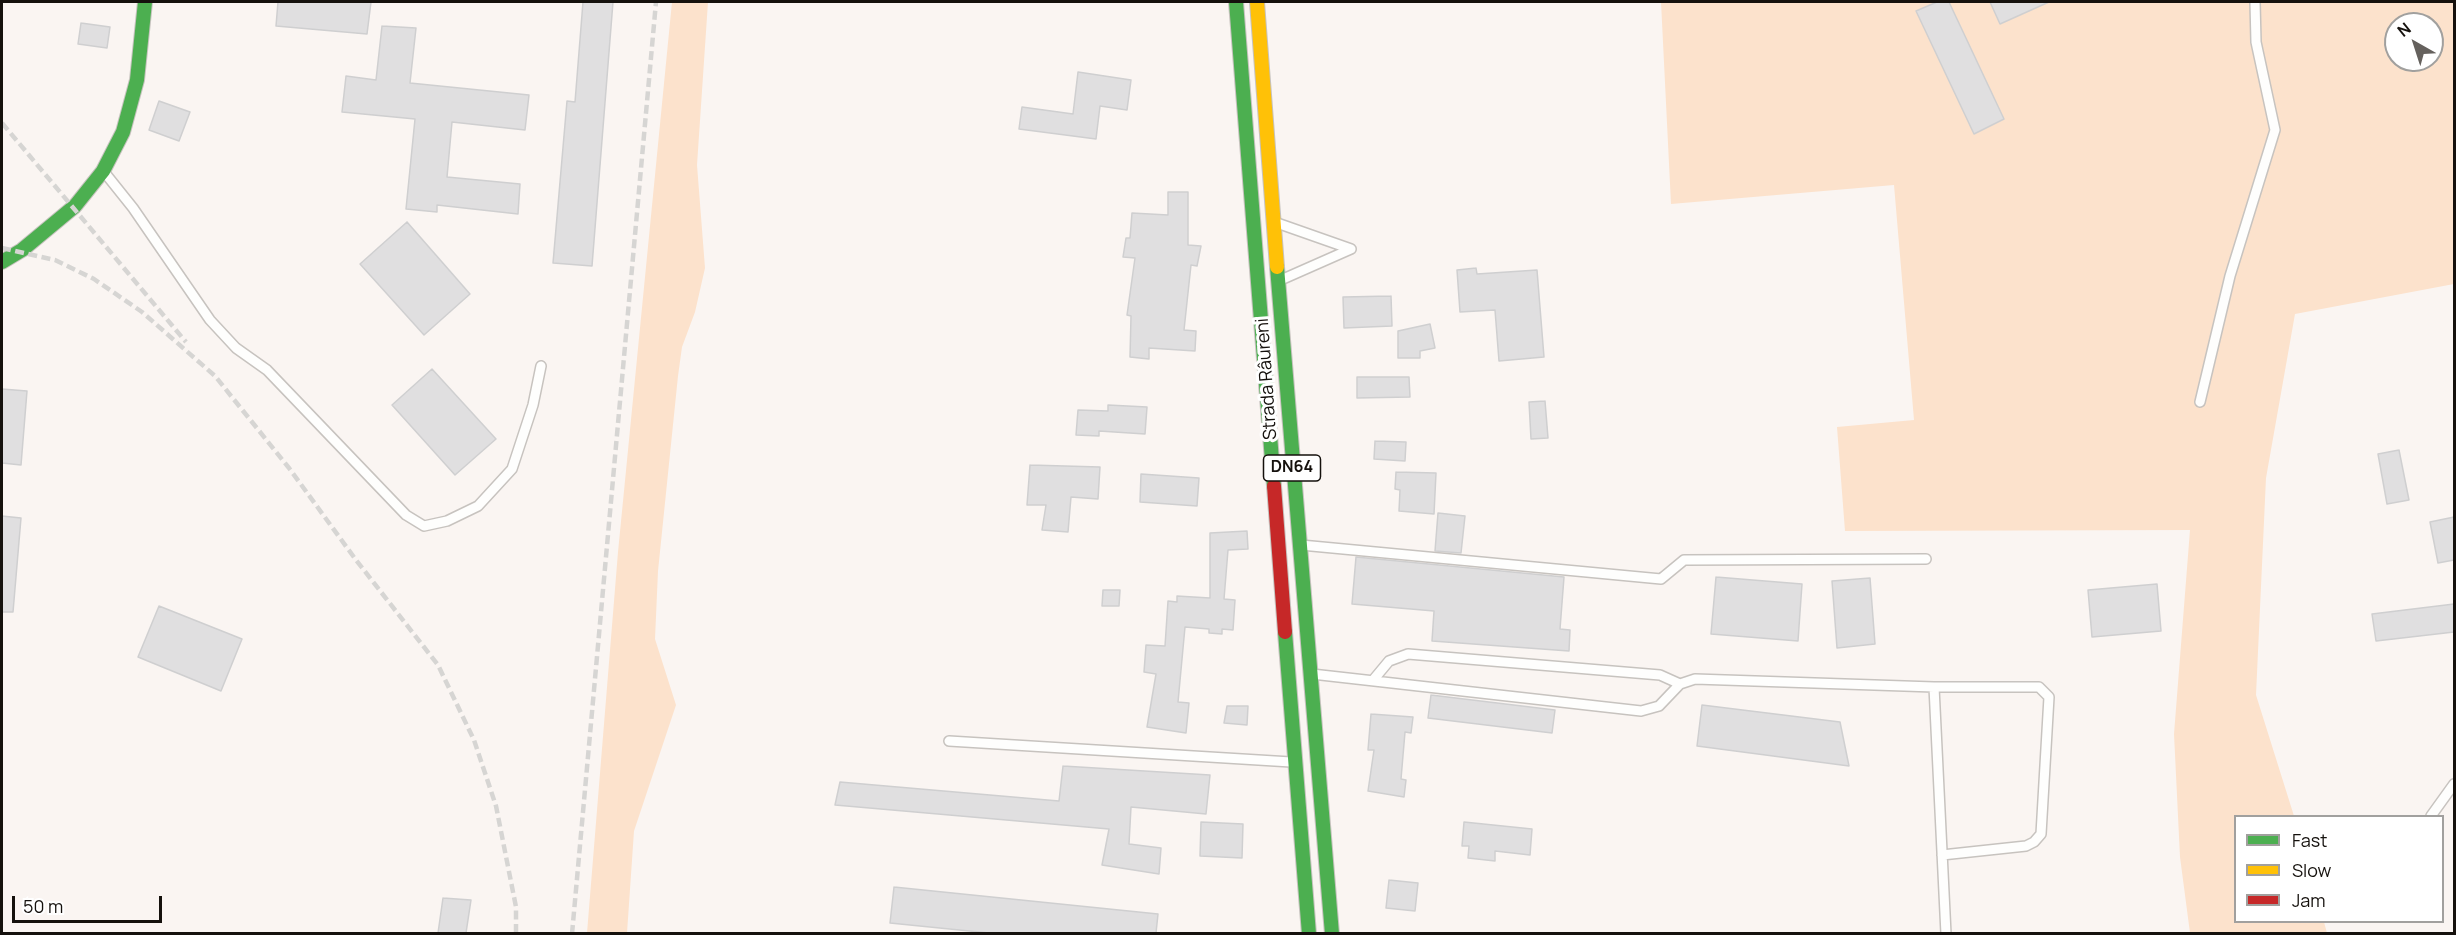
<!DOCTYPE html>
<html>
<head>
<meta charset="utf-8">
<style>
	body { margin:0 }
	#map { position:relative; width:2456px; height:935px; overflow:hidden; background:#faf5f2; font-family:Manrope,sans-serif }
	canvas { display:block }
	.frame { position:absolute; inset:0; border:3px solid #15110d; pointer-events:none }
	.legend { position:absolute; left:2234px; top:815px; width:210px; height:108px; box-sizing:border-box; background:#fff; border:2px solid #a1a09e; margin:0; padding:8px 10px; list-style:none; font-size:18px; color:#15110d }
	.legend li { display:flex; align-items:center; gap:12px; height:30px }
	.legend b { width:30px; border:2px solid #a1a09e }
	.north { position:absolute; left:2384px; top:12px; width:60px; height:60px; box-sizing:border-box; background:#fff; border:2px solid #a1a09e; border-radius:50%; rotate:321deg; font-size:16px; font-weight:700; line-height:24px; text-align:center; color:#15110d }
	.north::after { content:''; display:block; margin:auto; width:21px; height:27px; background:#65615d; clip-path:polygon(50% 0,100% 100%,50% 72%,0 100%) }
	.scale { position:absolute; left:12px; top:896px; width:150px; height:27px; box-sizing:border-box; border:3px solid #15110d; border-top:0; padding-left:8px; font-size:18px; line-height:21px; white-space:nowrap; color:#15110d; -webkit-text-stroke:4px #fff; paint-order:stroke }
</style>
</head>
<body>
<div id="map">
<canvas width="2456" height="935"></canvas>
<div class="frame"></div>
<ul class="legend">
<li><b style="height:8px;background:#4caf50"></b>Fast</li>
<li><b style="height:8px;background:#ffc107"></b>Slow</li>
<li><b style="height:8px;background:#c62828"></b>Jam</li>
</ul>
<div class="north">N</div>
<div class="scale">50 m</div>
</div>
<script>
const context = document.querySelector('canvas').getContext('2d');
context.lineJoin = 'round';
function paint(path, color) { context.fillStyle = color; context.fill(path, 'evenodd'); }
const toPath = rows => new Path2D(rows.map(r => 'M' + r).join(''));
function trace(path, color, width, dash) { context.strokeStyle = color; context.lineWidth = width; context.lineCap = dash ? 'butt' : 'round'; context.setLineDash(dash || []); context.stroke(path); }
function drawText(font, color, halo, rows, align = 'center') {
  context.font = font + ' Manrope,sans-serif'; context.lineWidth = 6; context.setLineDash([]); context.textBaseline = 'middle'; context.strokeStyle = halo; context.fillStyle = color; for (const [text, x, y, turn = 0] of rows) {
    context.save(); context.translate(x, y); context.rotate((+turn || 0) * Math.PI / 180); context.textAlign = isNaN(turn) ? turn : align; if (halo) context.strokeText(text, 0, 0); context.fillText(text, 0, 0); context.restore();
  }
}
const green = toPath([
	[672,2,708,2,697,165,705,268,695,312,682,347,678,376,658,571,655,639,676,705,634,831,627,933,587,933,618,552],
	[1661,2,2454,2,2454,284,2295,314,2266,478,2256,695,2294,816,2236,816,2236,922,2324,922,2327,933,2190,933,2180,857,2174,734,2190,530,1845,531,1837,427,1914,420,1894,185,1671,204],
	[2396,24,2432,24,2432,60,2396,60]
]);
const building = toPath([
	[278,2,371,2,367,34,276,26,278,2],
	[583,2,613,2,592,266,553,263,567,101,575,102,583,2],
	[1937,2,1949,2,2004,119,1974,134,1916,11,1937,2],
	[1990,2,2049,2,2000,24,1990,2],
	[81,23,110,27,107,48,78,44,81,23],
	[382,26,416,28,410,83,529,95,525,130,452,122,447,177,520,184,518,214,437,205,437,212,406,209,415,119,342,112,346,76,376,80,382,26],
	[1078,72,1131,80,1127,110,1100,106,1096,139,1019,129,1022,107,1073,114,1078,72],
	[159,101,190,112,179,141,149,130,159,101],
	[1168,192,1188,192,1188,245,1201,246,1197,266,1191,265,1184,330,1196,331,1195,351,1149,348,1149,359,1130,357,1131,316,1127,315,1135,258,1123,257,1126,238,1130,238,1132,213,1168,215,1168,192],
	[407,222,470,294,424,335,360,264,407,222],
	[1476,268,1477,274,1537,270,1544,357,1499,361,1495,310,1460,312,1457,270,1476,268],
	[1391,296,1392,326,1344,328,1343,297,1391,296],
	[1430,324,1435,348,1420,351,1420,358,1398,358,1398,331,1430,324],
	[432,369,496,439,455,475,392,405,432,369],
	[1357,377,1409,377,1410,397,1357,398,1357,377],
	[2,389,27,391,21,465,2,463,2,389],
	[1545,401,1548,438,1531,439,1529,402,1545,401],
	[1108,405,1147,407,1145,434,1099,431,1099,436,1076,435,1078,410,1108,411,1108,405],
	[1375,441,1406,442,1405,461,1374,459,1375,441],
	[2399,450,2409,500,2387,504,2378,454,2399,450],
	[1030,465,1100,467,1098,499,1071,497,1068,532,1042,530,1046,505,1027,505,1030,465],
	[1396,472,1436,473,1434,514,1399,511,1400,490,1395,489,1396,472],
	[1141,474,1199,478,1197,506,1140,502,1141,474],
	[1438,513,1465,516,1461,553,1435,551,1438,513],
	[2,516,21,518,13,612,2,612,2,516],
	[2454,517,2454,560,2438,563,2430,522,2454,517],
	[1247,531,1248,549,1228,550,1224,599,1235,600,1233,630,1222,629,1222,634,1209,633,1209,629,1185,627,1178,702,1189,703,1186,733,1147,727,1156,674,1144,672,1146,645,1165,646,1168,601,1177,602,1177,596,1210,598,1210,533,1247,531],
	[1356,557,1564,577,1560,629,1570,630,1569,651,1432,641,1434,611,1352,604,1356,557],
	[1716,577,1802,584,1798,641,1711,634,1716,577],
	[1870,578,1875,644,1837,648,1832,581,1870,578],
	[2157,584,2161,631,2092,637,2088,590,2157,584],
	[1103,590,1120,590,1119,606,1102,606,1103,590],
	[2454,604,2454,632,2376,641,2372,614,2454,604],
	[159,606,242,639,221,691,138,657,159,606],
	[1431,695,1555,710,1552,733,1428,718,1431,695],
	[1702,705,1840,722,1849,766,1697,746,1702,705],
	[1227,706,1248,706,1247,725,1224,723,1227,706],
	[1371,714,1413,717,1411,733,1405,732,1401,779,1406,780,1404,797,1368,791,1374,750,1368,750,1371,714],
	[1063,766,1210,775,1206,814,1131,807,1129,844,1161,848,1159,874,1102,865,1109,829,835,805,840,782,1059,801,1063,766],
	[1201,822,1243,824,1242,858,1200,856,1201,822],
	[1464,822,1532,829,1530,855,1495,851,1495,861,1468,858,1469,846,1462,846,1464,822],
	[1389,880,1418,883,1415,911,1386,908,1389,880],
	[894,887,1158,914,1156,933,989,933,890,923,894,887],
	[443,898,471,900,466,933,438,933,443,898]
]);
const lane = toPath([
	[105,173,133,208,210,320,236,348,267,370,406,515,424,526,447,521,478,506,512,469,533,405,541,366],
	[1277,223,1351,249],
	[1283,279,1351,249],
	[2200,402,2230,276,2275,130,2256,42,2255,2],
	[1301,545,1661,579,1684,560,1926,559],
	[1312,674,1641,711,1659,706,1680,684,1695,679,1934,687,2039,687,2049,697,2041,834,2034,842,2026,846,1942,855],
	[1374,679,1389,661,1408,654,1660,675,1680,684],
	[1934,687,1946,934],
	[949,741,1291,762],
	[2431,816,2454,784]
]);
const fast = toPath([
	[1236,2,1274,486],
	[2,262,22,250,75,206,103,171,123,132,137,80,145,2],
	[1277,267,1332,934],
	[1285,632,1309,934]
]);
const slow = toPath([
	[1257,2,1277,267]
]);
const jam = toPath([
	[1274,486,1285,632]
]);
const rail = toPath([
	[2,123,186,342],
	[2,248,55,260,94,279,142,312,215,376,289,468,356,560,438,665,474,740,496,806,516,907,516,934],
	[572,934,656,2]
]);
const shields = [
	[1292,468,57]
];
const shieldNames = [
	["DN64",1292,468]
];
const streetNames = [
	["Strada Râureni",1267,379,-94]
];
paint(green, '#fce2cc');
paint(building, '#e0dfe0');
trace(building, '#cfcfd0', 1.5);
trace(lane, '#c7c3bf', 12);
trace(fast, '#c7c3bf', 16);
trace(slow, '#c7c3bf', 16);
trace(jam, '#c7c3bf', 16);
trace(lane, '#fefefd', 9);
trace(fast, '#4caf50', 14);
trace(slow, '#ffc107', 14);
trace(jam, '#c62828', 14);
trace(rail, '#d6d5d3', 4.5, [9, 4.5]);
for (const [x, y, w] of shields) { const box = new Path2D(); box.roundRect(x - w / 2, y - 13, w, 26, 4.5); context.fillStyle = '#fff'; context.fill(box); trace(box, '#15110d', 1.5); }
drawText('bold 16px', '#15110d', null, shieldNames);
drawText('18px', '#15110d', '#fff', streetNames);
</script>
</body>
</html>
